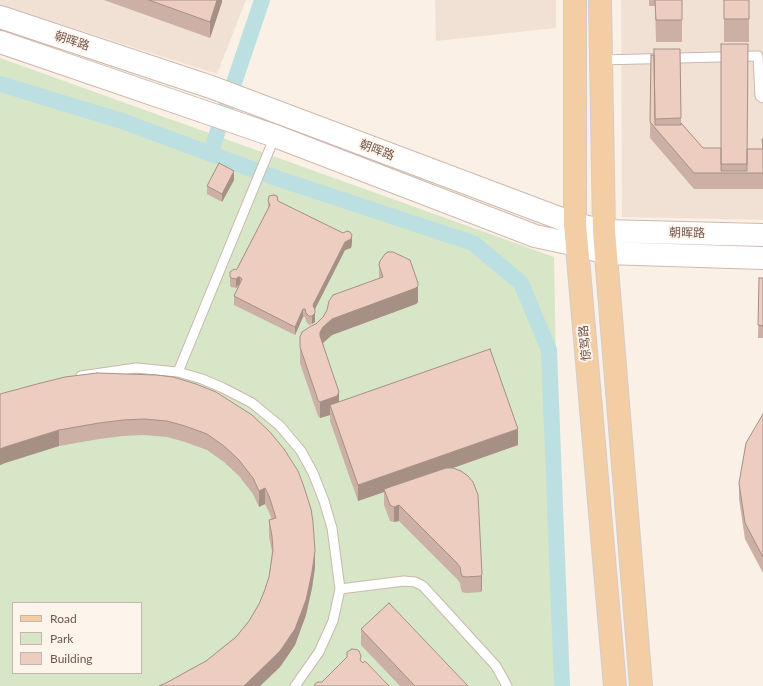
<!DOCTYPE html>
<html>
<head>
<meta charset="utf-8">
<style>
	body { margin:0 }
	#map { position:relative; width:763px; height:686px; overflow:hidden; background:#faf0e6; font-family:Lato,sans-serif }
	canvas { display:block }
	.legend { position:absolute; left:12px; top:602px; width:130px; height:72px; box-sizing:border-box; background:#fdf5ec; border:1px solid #c5b5ac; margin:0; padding:5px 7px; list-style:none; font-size:12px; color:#71564d }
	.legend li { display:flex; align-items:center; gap:8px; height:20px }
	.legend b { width:20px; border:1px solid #c5b5ac }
</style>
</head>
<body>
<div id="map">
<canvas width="763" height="686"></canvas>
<ul class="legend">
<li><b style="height:5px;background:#f3cea4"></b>Road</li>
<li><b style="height:11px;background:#d6e6c6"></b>Park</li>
<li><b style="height:11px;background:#edcdc0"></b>Building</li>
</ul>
</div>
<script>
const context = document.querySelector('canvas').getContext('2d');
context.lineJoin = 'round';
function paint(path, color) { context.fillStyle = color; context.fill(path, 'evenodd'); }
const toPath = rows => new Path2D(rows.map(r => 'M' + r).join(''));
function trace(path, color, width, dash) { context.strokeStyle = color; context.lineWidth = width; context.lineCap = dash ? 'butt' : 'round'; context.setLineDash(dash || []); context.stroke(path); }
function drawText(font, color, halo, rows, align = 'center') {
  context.font = font + ' Lato,"Noto Sans SC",sans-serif'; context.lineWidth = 4; context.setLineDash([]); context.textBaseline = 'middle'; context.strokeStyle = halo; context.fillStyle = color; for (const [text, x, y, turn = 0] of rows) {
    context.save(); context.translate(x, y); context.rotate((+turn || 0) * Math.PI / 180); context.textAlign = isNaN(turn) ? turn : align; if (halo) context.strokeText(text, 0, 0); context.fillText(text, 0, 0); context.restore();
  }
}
const residential = toPath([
	[0,0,246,0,217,74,0,5],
	[435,0,556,0,556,28,436,41],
	[621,0,763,0,763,220,622,217]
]);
const green = toPath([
	[0,58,554,257,562,686,0,686],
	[13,603,141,603,141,673,13,673]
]);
const canal = toPath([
	[0,84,122,121,276,178,473,243,521,283,549,350,562,686],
	[210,154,262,0]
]);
const lane = toPath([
	[601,60,758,56,760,96,763,98],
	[178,372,275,136],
	[81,376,136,368,178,372,202,379,223,388,252,403,280,426,301,451,313,473,324,501,332,528,340,589,333,621,319,652,295,686],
	[340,589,404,581,415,582,423,586,496,666,507,686]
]);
const secondary = toPath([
	[0,17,211,87,575,224,604,231,763,235],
	[0,42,275,136,535,236,577,245,606,253,763,258]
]);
const primary = toPath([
	[575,0,575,224,615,686],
	[600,0,604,231,641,686]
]);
const wall = toPath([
	[104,0,222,0,222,2,210,38],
	[649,0,682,0,682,42,656,42,655,6,649,6],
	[724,0,749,0,749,42,724,42],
	[680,49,681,123,703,148,762,149,763,139,763,189,694,189,650,138,651,55,654,55],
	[234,180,222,202,207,194,207,186],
	[268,201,278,201,352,243,351,248,345,250,315,309,315,322,312,324,309,325,306,321,305,317,303,317,295,335,234,305,234,296,239,285,236,288,231,287,230,285,230,272,236,270,268,209],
	[379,265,418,298,418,302,416,304,332,335,323,343,339,402,518,445,452,468,473,482,482,590,481,592,466,593,462,592,461,589,460,583,457,579,399,521,394,522,390,521,384,505,384,492,358,501,330,421,330,415,320,418,318,416,300,363,300,337,323,317,379,279],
	[759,278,763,278,763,338,758,338],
	[216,392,315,567,312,588,306,615,295,645,280,667,260,686,159,686,166,683,206,661,236,637,249,621,259,604,264,592,269,577,272,552,269,536,269,520,272,520,269,512,265,504,259,507,253,494,239,476,224,462,207,450,185,442,167,437,144,435,123,436,99,439,59,446,5,463,0,465,0,394],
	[763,414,763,573,745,539,739,499,739,483],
	[361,629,468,686,400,686,361,645]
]);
const shadedWall = toPath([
	[217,0,222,0,222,2,210,38,210,22],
	[234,171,234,180,222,202,222,194],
	[352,235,352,243,351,248,345,250,313,313,313,305,345,242],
	[238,277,240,277,240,285,238,285,236,288,236,279],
	[418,283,418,302,416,304,332,335,323,343,320,348,320,332,323,327,332,319],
	[303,309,303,317,295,335,295,327],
	[315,310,315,322,312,324,312,316],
	[339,392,339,408,330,405,330,415,320,418,320,402],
	[518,429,518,445,385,492,384,489,384,492,358,501,358,485],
	[59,430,59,446,5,463,0,465,0,449,5,447],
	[265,488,265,504,259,507,259,491],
	[399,505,399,521,394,522,394,507],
	[315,551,315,567,312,588,306,615,295,645,280,667,260,686,244,686],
	[482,574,482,590,481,592,481,576]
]);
const building = toPath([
	[149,0,217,0,210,22,149,0],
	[655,0,682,0,682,20,656,20,655,0],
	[724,0,749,0,749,19,724,19,724,0],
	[721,44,748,44,747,164,721,164,721,44],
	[654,49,680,49,681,118,655,119,654,49],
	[651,55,654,55,655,125,681,125,681,123,703,148,721,148,721,171,747,171,747,149,763,149,762,139,763,139,763,173,694,173,650,122,651,55],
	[219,163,234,171,222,194,207,186,219,163],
	[274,195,277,196,278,201,343,233,347,231,350,232,352,235,351,239,345,242,313,305,315,310,315,313,312,316,309,316,306,313,305,309,303,309,295,327,234,296,242,279,240,277,238,277,236,279,231,278,230,277,230,272,234,269,236,270,237,269,270,205,268,201,269,196,274,195],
	[388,252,393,252,410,260,418,283,418,286,416,288,332,319,323,327,320,332,320,336,339,392,337,396,320,402,318,400,300,347,300,337,302,332,311,326,316,324,323,317,327,310,329,301,333,295,383,277,379,265,380,261,385,254,388,252],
	[759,278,763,278,763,326,758,325,759,278],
	[490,349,518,429,358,485,330,405,490,349],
	[97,373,156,375,173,377,196,384,216,392,252,415,270,432,284,449,298,471,303,484,311,509,313,522,315,551,312,572,306,600,295,629,280,651,244,686,159,686,166,683,206,661,236,637,249,621,259,604,264,592,269,577,273,550,272,536,269,520,276,518,269,496,265,488,259,491,253,478,239,460,224,446,207,434,185,426,167,421,144,419,123,420,99,423,59,430,5,447,0,449,0,394,37,384,65,377,97,373],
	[763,414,763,557,745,523,739,483,746,443,763,414],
	[446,468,453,468,461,471,468,476,473,482,478,495,482,574,481,576,466,577,462,576,461,573,460,567,457,563,399,505,394,507,390,505,384,489,446,468],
	[389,603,468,686,415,686,361,629,389,603],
	[352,649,358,650,359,651,361,656,360,660,363,663,365,661,389,686,314,686,316,683,318,682,322,682,347,657,347,652,352,649]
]);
const streetNames = [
	["朝晖路",72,41,18],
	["朝晖路",377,150,21],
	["朝晖路",687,233,1],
	["惊驾路",585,343,-95]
];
paint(residential, '#f1e1d5');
paint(green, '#d6e6c6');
trace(canal, '#bce0e2', 16);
trace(lane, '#cbb7ad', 11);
trace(secondary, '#cfb9ae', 24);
trace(primary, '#d4ccca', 24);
trace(lane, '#fff', 9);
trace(secondary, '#fff', 22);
trace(primary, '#f3cea4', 22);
paint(wall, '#ccb0a5');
paint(shadedWall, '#a69086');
paint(building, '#edcdc0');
trace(building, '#a69086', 1);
drawText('12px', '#71564d', '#fdf5ec', streetNames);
</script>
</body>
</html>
